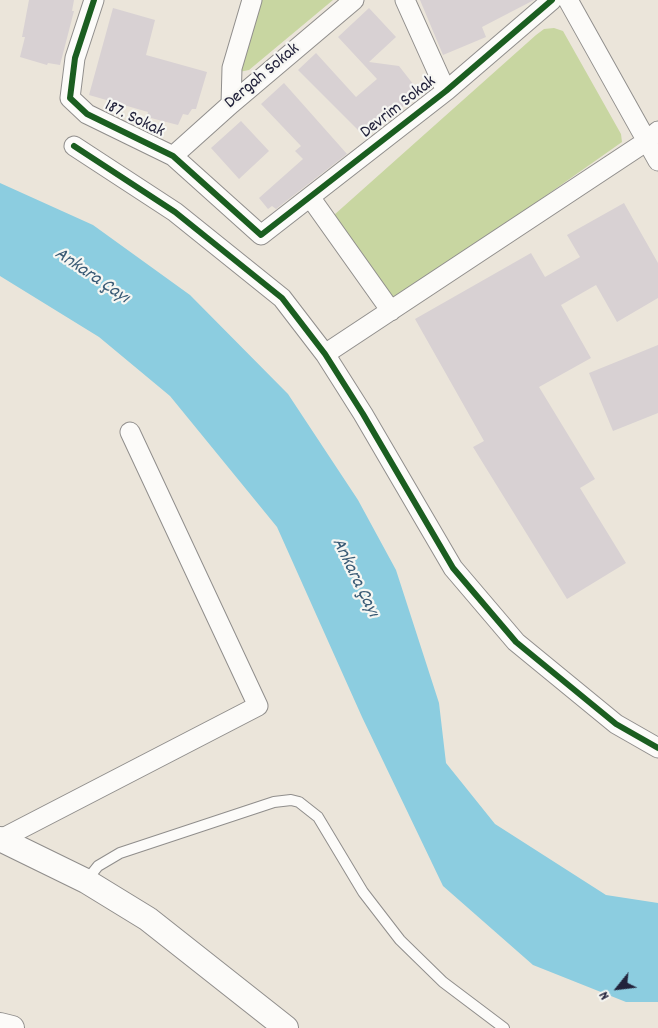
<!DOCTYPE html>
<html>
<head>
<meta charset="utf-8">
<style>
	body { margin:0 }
	#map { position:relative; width:658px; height:1028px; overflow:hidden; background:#ebe5da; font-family:Dekko,sans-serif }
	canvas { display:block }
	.north { position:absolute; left:593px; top:963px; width:50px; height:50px; -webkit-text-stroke:4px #f6f6f2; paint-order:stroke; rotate:241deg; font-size:14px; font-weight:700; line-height:20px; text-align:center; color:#22223b }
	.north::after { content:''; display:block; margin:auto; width:18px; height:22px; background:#22223b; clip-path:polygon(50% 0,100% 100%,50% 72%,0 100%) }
</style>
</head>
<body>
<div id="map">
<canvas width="658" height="1028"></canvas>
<div class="north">N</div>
</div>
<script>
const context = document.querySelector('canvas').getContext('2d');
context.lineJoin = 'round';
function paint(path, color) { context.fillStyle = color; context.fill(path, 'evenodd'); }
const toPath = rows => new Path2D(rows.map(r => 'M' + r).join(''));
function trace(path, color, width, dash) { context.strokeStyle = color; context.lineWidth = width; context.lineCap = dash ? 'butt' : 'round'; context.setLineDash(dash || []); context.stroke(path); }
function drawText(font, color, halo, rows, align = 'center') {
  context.font = font + ' Dekko,sans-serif'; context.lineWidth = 4.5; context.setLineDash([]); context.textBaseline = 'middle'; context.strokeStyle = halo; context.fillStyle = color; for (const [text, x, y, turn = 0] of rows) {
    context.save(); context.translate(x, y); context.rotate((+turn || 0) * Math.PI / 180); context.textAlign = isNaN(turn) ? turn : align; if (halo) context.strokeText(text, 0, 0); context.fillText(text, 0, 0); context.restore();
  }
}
const green = toPath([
	[259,0,333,0,249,70,239,72],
	[554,28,563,31,621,134,622,142,399,299,393,299,333,218,334,215,536,35,544,29]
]);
const water = toPath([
	[0,183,93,225,190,295,288,394,358,500,396,570,439,703,446,763,495,824,606,895,658,903,658,1002,626,1002,533,965,443,886,362,717,277,527,170,396,99,337,0,276]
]);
const building = toPath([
	[29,0,74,0,72,11,74,11,60,65,48,63,47,65,20,57,25,37,22,37],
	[420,0,534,0,482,27,486,37,443,55],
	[113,8,155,20,146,55,207,72,196,109,192,109,188,115,183,114,178,125,147,117,148,112,89,95],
	[369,8,396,37,369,62,399,66,417,89,416,95,366,138,298,70,316,53,356,97,377,79,338,37],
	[284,83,347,154,276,209,272,206,268,209,259,198,303,159,295,151,301,146,261,104],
	[241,121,269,151,239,179,211,148],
	[624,203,658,263,658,298,617,322,596,285,561,305,591,358,539,387,595,479,580,488,626,563,567,599,473,447,484,441,415,319,531,253,545,277,580,257,567,235],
	[658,345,658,413,613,431,589,373]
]);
const service = toPath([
	[86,881,98,866,120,853,274,802,291,800,299,802,318,817,363,892,400,940,443,982,504,1028]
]);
const minor = toPath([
	[94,0,75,58,70,98,87,114,173,156,261,235,446,91,552,0],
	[405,0,446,91],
	[568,0,658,161],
	[231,104,232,68,252,0],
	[74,146,175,212,282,298,325,354,363,414,453,568,516,642,616,724,658,748],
	[173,156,231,104,354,0],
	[310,197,391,311],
	[325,354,647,141,658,131],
	[1,839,258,706,130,432]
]);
const tertiary = toPath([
	[0,839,86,881,148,919,286,1028],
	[0,1025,12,1028]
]);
const cycleway = toPath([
	[94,0,75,58,70,98,87,114,173,156,261,235,446,91,552,0],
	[74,146,175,212,282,298,325,354,363,414,453,568,516,642,616,724,658,748]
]);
const streetNames = [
	["Dergah Sokak",263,77,-40],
	["Devrim Sokak",399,108,-38],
	["187. Sokak",134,120,26]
];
const waterNames = [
	["Ankara Çayı",91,277,34],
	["Ankara Çayı",354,578,64]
];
paint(green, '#c8d6a1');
paint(water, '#8ccde0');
paint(building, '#d8d1d3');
trace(service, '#908e8c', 12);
trace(minor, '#908e8c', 21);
trace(tertiary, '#908e8c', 26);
trace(service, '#fcfbf9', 10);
trace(minor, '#fcfbf9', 19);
trace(tertiary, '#fcfbf9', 24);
trace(cycleway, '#1b5e20', 6);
drawText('18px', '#22223b', '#f6f6f2', streetNames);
drawText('italic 19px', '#395a75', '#f6f6f2', waterNames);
</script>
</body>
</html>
